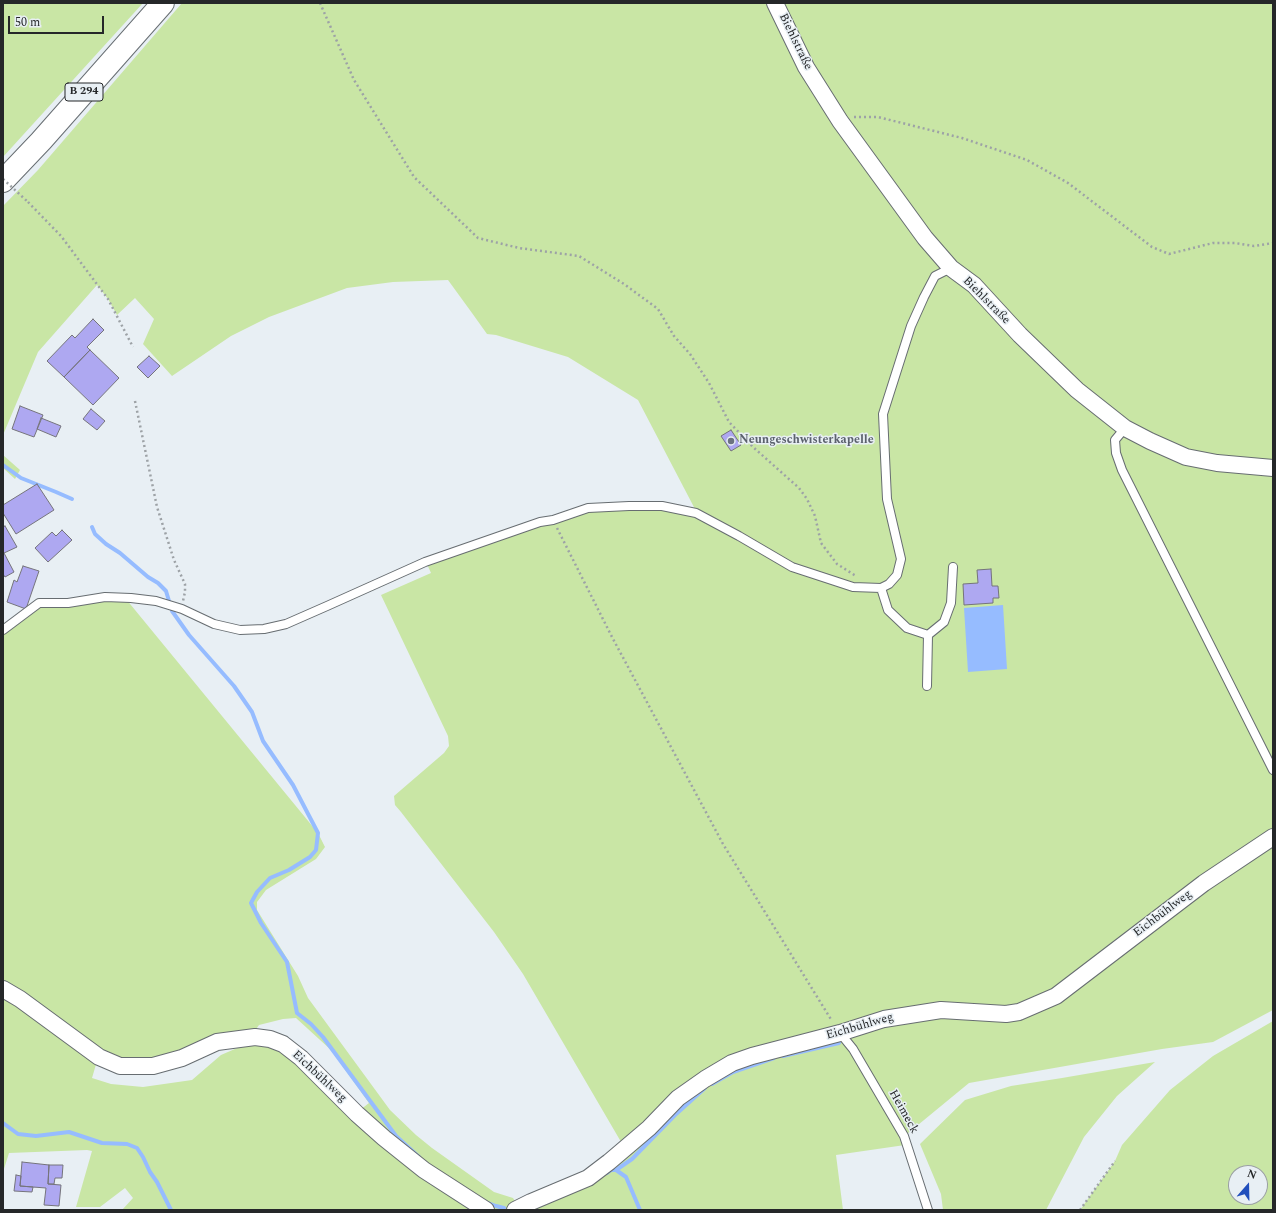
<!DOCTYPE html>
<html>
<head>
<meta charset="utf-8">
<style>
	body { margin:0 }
	#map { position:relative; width:1276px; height:1213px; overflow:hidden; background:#e8eff4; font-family:Spectral,serif }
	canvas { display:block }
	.frame { position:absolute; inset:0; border:4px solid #252729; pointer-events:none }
	.north { position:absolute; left:1228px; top:1165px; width:40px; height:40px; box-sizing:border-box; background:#e8eff4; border:1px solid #9a9fa3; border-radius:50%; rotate:20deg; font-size:11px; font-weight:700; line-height:16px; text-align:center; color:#252729 }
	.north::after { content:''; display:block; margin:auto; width:14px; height:18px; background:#214fbc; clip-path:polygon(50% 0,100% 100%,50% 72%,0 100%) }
	.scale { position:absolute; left:8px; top:16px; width:96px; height:18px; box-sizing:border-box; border:2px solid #252729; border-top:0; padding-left:5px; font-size:12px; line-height:14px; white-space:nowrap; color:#252729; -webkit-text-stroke:3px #e8eff4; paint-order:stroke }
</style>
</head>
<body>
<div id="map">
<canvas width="1276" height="1213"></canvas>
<div class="frame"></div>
<div class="north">N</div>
<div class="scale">50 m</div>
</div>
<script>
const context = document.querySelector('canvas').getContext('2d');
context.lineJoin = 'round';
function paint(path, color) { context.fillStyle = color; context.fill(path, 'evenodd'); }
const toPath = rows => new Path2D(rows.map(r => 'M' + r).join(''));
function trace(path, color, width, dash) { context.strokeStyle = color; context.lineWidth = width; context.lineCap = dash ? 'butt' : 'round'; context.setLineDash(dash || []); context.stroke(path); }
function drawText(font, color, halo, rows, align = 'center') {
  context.font = font + ' Spectral,serif'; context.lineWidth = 3; context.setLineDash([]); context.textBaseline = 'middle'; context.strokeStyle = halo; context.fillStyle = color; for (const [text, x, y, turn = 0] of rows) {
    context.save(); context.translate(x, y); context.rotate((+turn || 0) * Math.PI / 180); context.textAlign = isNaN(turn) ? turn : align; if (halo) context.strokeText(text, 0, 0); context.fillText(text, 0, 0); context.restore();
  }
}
const green = toPath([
	[3,3,143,3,3,157],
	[182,3,1273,3,1273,462,1217,457,1187,452,1153,437,1129,424,1079,386,953,263,934,276,922,296,909,325,881,414,886,499,900,559,902,559,889,498,885,415,901,361,913,327,926,298,937,277,951,268,1076,395,1124,433,1149,446,1185,462,1217,468,1273,472,1273,1010,1213,1042,1162,1049,969,1083,907,1134,854,1048,844,1035,880,1020,835,1031,850,1050,905,1145,836,1155,843,1210,122,1210,133,1198,125,1188,100,1207,76,1207,92,1151,87,1150,9,1153,3,1172,3,632,39,605,69,604,105,598,126,599,318,833,325,847,316,859,266,890,257,902,257,910,298,976,308,998,390,1110,416,1135,432,1148,494,1192,513,1198,518,1206,587,1177,624,1147,523,974,494,932,401,812,395,805,394,796,444,753,449,746,448,736,381,595,431,573,426,562,541,524,553,521,588,510,630,507,662,509,697,518,790,569,853,589,878,591,886,610,889,608,881,585,853,585,792,565,742,534,696,511,638,400,568,357,496,335,487,334,472,313,448,280,393,282,347,288,269,317,231,336,172,376,143,344,154,319,135,298,117,315,108,299,97,285,38,352,3,435,3,206,38,170],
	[296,1018,331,1050,369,1103,360,1110,303,1056,284,1041,267,1034,254,1032,259,1025,283,1019],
	[251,1042,221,1055,192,1080,143,1087,111,1084,92,1078,97,1061,118,1071,128,1073,158,1071,185,1063,214,1050,236,1044],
	[3,455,20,470,15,479,3,468],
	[1273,1021,1273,1210,1080,1210,1115,1161,1122,1145,1170,1090,1213,1056],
	[1236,1173,1260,1173,1260,1197,1236,1197],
	[1155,1062,1117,1096,1084,1137,1046,1210,943,1210,941,1194,920,1144,965,1100,1011,1086,1062,1078]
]);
const water = toPath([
	[1003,605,1007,669,968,672,964,608]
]);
const stream = toPath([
	[3,465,21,478,56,492,72,499],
	[92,527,95,534,106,544,120,553,148,577,158,583,166,591,169,601],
	[172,611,189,635,234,686,252,712,263,741,293,785,318,833,316,850,310,857,289,870,270,878,257,892,251,903,261,923,287,962,297,1013,311,1024,323,1037,396,1136,419,1157],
	[783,1056,839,1043],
	[712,1084,733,1072,774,1058],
	[3,1123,18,1134,36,1136,69,1132,102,1143,127,1144,137,1148,143,1157,150,1172,157,1182,171,1210],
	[616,1170,632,1159,675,1115,705,1088],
	[607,1173,611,1170,616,1170,626,1177,640,1210],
	[488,1203,496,1206,504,1208]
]);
const building = toPath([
	[93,319,104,330,87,347,90,350,64,377,47,361,72,335,75,338,93,319],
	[90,350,119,378,93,405,64,377,90,350],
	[149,356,160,366,148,378,137,367,149,356],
	[20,406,43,415,34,437,12,429,20,406],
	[91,409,105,421,97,430,83,419,91,409],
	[41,418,61,426,56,437,37,429,41,418],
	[731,430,741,445,731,451,721,436,731,430],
	[37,484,54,510,16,534,3,513,3,505,37,484],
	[5,526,17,547,4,553,14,572,5,577,3,574,3,527,5,526],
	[62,530,72,540,48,562,35,548,52,532,56,536,62,530],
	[23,566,39,571,26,609,7,602,14,580,17,582,23,566],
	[991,569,992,586,998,586,999,598,993,598,993,603,964,605,963,584,978,583,977,570,991,569],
	[22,1162,49,1165,48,1184,61,1185,59,1206,44,1205,46,1188,20,1186,22,1162],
	[49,1165,63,1165,62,1178,55,1178,54,1184,48,1184,49,1165],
	[16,1175,21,1176,20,1186,33,1187,32,1192,14,1191,16,1175]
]);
const path = toPath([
	[320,3,354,80,414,177,478,238,519,248,579,256,624,284,658,309,674,336,690,354,709,383,729,422,753,447,799,488,807,499,815,516,821,543,837,564,856,576],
	[854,117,878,117,962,138,1027,160,1068,183,1152,247,1169,254,1213,243,1235,243,1254,246,1273,243],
	[28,202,61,236,108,299,133,347],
	[135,401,157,507,174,560,185,584,185,592,183,601],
	[557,528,612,637,723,844,832,1021],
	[1080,1210,1115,1161]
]);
const service = toPath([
	[1125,428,1115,440,1116,453,1122,470,1273,770],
	[881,588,888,610,907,628,928,635,944,622,951,603,953,567],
	[3,630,39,603,68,603,105,597,131,598,156,601,182,609,214,624,240,630,264,629,286,624,327,606,425,562,540,522,553,520,588,508,629,506,662,506,696,513,739,536,792,567,853,587,881,588,889,584,897,575,901,559,887,499,883,414,911,326,924,297,935,276,951,268],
	[927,686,928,635],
	[840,1033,853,1049,904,1136,928,1210]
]);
const minor = toPath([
	[775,3,806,67,840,121,925,238,951,268,974,285,1020,335,1077,390,1125,428,1150,441,1186,457,1217,463,1273,468],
	[3,989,20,999,99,1057,120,1066,153,1066,182,1058,217,1042,255,1037,270,1039,283,1044,301,1058,357,1114,384,1138,424,1170,486,1210],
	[515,1210,531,1202,588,1178,609,1162,649,1128,678,1098,705,1079,732,1063,752,1056,840,1033,884,1019,941,1010,1006,1014,1019,1012,1056,996,1204,883,1273,837]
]);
const trunk = toPath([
	[3,181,41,141,163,3]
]);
const pathBridge = toPath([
	[3,179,28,202]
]);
const markers = [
	[731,441,4,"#6b7280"]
];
const shields = [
	[84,92,38]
];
const shieldNames = [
	["B 294",84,92]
];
const streetNames = [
	["Biehlstraße",795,42,64],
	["Biehlstraße",986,301,45],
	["Eichbühlweg",1163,914,-37],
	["Eichbühlweg",860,1027,-16],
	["Eichbühlweg",319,1077,43],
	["Heimeck",903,1112,61]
];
const worshipNames = [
	["Neungeschwisterkapelle",739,441]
];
paint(green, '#c9e6a5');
paint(water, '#96bcff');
trace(stream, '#96bcff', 4);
paint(building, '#aea8f1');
trace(building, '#75747b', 1);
trace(service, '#676d71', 10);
trace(minor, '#676d71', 18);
trace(trunk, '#676d71', 24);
trace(path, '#9da2a6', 2.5, [2, 3]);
trace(service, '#fff', 8);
trace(minor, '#fff', 16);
trace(trunk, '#fff', 22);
trace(pathBridge, '#9da2a6', 2.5, [2, 3]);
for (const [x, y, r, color] of markers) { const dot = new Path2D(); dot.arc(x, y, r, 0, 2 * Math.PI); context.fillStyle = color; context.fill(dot); trace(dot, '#e8eff4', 1.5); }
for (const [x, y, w] of shields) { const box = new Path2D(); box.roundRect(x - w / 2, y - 9, w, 18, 3); context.fillStyle = '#e8eff4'; context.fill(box); trace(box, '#252729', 1); }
drawText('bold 11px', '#252729', null, shieldNames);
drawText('12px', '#252729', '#e8eff4', streetNames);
drawText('bold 12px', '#5b616d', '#e8eff4', worshipNames, 'left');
</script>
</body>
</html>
